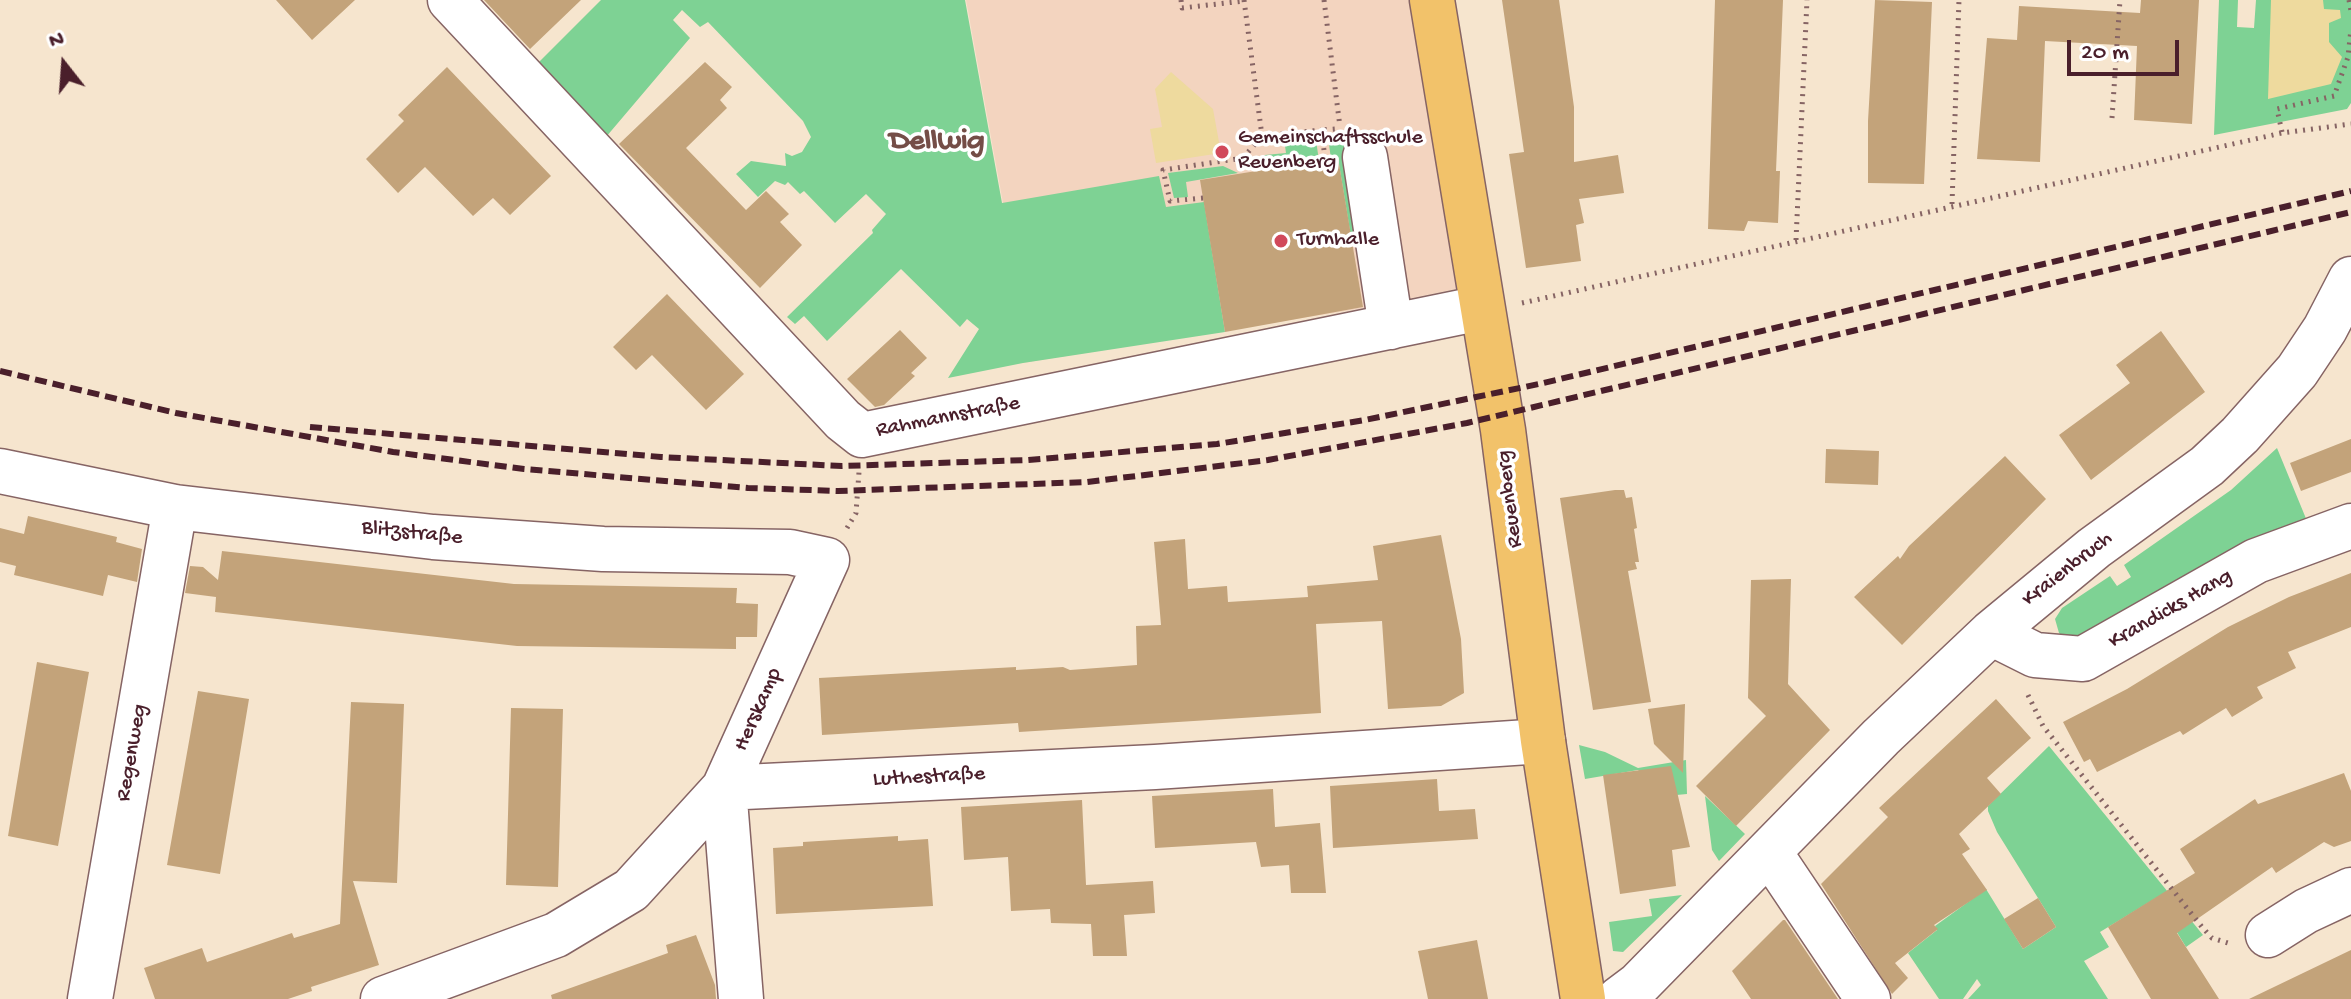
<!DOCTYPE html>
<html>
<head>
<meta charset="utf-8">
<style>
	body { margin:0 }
	#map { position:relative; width:2351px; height:999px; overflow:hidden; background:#f6e5ce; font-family:"Gochi Hand",sans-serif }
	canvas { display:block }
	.north { position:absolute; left:24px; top:24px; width:80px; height:80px; -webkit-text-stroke:6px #fff; paint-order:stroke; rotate:343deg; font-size:22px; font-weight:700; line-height:32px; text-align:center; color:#4a1f2b }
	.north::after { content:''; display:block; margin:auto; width:28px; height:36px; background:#4a1f2b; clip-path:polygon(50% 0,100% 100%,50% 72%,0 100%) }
	.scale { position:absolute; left:2067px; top:40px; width:112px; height:36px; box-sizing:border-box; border:4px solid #4a1f2b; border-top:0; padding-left:10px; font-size:24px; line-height:28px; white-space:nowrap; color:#4a1f2b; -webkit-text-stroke:6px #fff; paint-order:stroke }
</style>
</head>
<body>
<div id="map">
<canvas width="2351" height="999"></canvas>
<div class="north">N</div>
<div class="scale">20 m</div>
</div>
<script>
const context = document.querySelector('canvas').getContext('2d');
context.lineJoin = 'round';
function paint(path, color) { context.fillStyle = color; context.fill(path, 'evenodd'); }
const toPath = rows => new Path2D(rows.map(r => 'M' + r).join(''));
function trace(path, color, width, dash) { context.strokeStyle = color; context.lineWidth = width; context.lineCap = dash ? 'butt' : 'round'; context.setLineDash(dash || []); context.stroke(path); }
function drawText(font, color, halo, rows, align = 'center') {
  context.font = font + ' "Gochi Hand",sans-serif'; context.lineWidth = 7; context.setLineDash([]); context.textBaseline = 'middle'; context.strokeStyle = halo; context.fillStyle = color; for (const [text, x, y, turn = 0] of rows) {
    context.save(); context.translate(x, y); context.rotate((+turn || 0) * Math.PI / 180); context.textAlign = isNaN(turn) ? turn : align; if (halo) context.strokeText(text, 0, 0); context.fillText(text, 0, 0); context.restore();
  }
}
const built = toPath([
	[966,0,1427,0,1475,285,1364,308,1023,363,1003,203]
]);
const green = toPath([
	[601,0,965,0,1002,203,1159,176,1166,207,1204,202,1225,332,1023,363,948,378,979,329,967,319,960,327,901,269,827,341,804,316,795,324,787,317,873,233,872,230,886,214,866,194,835,223,804,191,800,194,788,182,785,185,775,181,758,197,736,174,751,161,786,166,785,153,792,156,802,152,811,137,803,121,708,22,700,27,682,10,673,20,690,38,606,137,536,65],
	[2219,0,2238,0,2237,27,2254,28,2256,0,2351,0,2351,103,2347,109,2214,135],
	[1344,134,1360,236,1351,237,1338,158,1331,159,1328,137],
	[1316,140,1319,161,1252,171,1265,155,1286,153,1285,146],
	[1223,166,1238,173,1186,182,1188,197,1174,198,1168,173],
	[2277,448,2307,521,2091,638,2064,638,2059,633,2055,619,2062,608,2110,576,2117,586,2131,577,2124,565,2231,490],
	[1579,745,1605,752,1638,768,1686,760,1687,794,1666,796,1638,770,1585,779],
	[2049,746,2203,935,2186,947,2156,898,2100,932,2109,947,2084,961,2108,999,1968,999,1981,985,1977,979,1963,999,1939,999,1908,953,1937,930,1935,926,1986,889,2023,949,2056,927,1997,832,1988,811,1988,806],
	[1705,796,1745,834,1719,861,1712,850],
	[1682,895,1623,952,1613,951,1609,922,1652,916,1649,899]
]);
const sand = toPath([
	[2271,0,2323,0,2324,9,2340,10,2341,18,2329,23,2329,42,2342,57,2331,84,2268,99],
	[1171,72,1213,109,1221,153,1156,163,1150,129,1162,127,1155,89]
]);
const building = toPath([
	[276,0,355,0,312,40],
	[484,0,581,0,530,49],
	[1502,0,1559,0,1574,107,1574,162,1618,155,1624,193,1579,199,1584,223,1576,225,1581,261,1526,268,1509,154,1524,152],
	[1715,0,1783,0,1776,171,1780,171,1778,223,1748,221,1744,231,1708,229],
	[1875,0,1932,2,1924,184,1868,183,1868,121],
	[2141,0,2199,0,2192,124,2134,120,2137,46,2045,41,2040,162,1977,159,1987,38,2017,40,2019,6,2140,13],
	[705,62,732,87,720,100,727,108,686,148,746,210,766,191,789,214,780,222,802,245,760,288,619,144],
	[447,67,551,176,510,215,493,198,473,216,425,167,398,193,366,159,404,121,398,115],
	[1338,158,1363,307,1225,332,1200,180],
	[667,294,744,374,706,410,652,355,636,370,613,347],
	[900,330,927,358,911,373,915,376,884,405,875,407,847,379],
	[2161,331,2205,392,2091,480,2059,435,2130,383,2116,365],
	[2351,439,2351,472,2301,491,2290,463],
	[1826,449,1879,451,1878,485,1825,483],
	[2005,456,2046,499,1902,645,1854,597,1898,556,1900,559,1909,546],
	[1615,490,1624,490,1626,498,1632,497,1637,528,1634,529,1639,562,1635,562,1637,569,1628,571,1651,702,1593,710,1560,498],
	[28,516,117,537,116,542,142,549,137,582,108,575,103,596,14,575,16,566,0,562,0,528,24,534],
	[1441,535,1461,639,1464,693,1441,706,1388,709,1382,621,1316,624,1321,713,1019,732,1018,723,822,735,819,678,1016,667,1016,670,1063,667,1070,670,1137,665,1136,626,1161,625,1154,542,1185,539,1188,589,1227,586,1228,602,1308,597,1307,586,1378,580,1373,546],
	[222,551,514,584,737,588,736,603,758,604,757,637,736,637,736,649,517,646,215,612,216,597,185,593,190,566,203,567,218,580],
	[2351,573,2351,627,2288,652,2296,668,2257,687,2263,698,2232,717,2226,708,2183,735,2180,731,2097,772,2090,759,2084,762,2063,722,2127,689,2228,627,2289,597],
	[1791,579,1788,684,1830,730,1736,826,1696,786,1766,716,1748,698,1751,580],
	[37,662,89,672,58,846,8,836],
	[198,691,249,699,220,874,167,865],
	[1996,699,2031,738,1987,778,2001,794,1959,834,1970,849,1962,854,1987,890,1934,925,1938,929,1895,963,1908,978,1892,994,1821,884,1888,817,1879,808],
	[351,702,404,704,397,883,353,881,379,965,311,987,312,991,288,999,155,999,144,968,202,948,207,962,292,933,294,938,340,924],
	[1685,704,1683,773,1654,744,1648,709],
	[511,708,563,709,558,887,506,885],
	[1671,766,1690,847,1672,850,1676,886,1620,894,1603,775],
	[2344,773,2351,791,2351,841,2334,847,2324,842,2276,873,2272,867,2177,933,2219,999,2151,999,2108,927,2195,873,2180,849,2255,799,2258,804],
	[1437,779,1439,811,1475,809,1478,839,1333,848,1330,786],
	[1273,789,1275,827,1320,823,1326,893,1291,893,1289,865,1261,867,1256,842,1155,848,1152,796],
	[1082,800,1086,885,1153,881,1155,913,1124,915,1127,956,1093,956,1091,924,1051,923,1050,909,1011,911,1008,857,964,860,961,807],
	[898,836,898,841,928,839,933,906,776,914,773,848,803,846,803,842],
	[2038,898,2056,927,2023,949,2004,919],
	[1783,920,1785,920,1838,999,1751,999,1732,971],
	[696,935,715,985,716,999,552,999,551,995,668,953,666,945],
	[1477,940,1488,999,1428,999,1418,951],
	[2351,950,2351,999,2249,999]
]);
const path = toPath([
	[1181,0,1182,8,1244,1],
	[1244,0,1262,136],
	[1324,0,1340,127],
	[2349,0,2351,11],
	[2112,118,2120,0],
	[2282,132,2277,109,2334,96,2348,57,2351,29],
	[1324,150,1321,130,1335,129],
	[1243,158,1262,136,1321,130],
	[1203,198,1170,201,1163,170,1243,158,1245,172],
	[1952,204,1959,0],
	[1796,240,1807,0],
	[1522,303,2282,133,2351,124],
	[847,528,856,513,859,472],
	[2028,695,2043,726,2202,927,2212,938,2228,943]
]);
const minor = toPath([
	[450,0,843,420,862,435,1481,308],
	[1365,157,1391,327],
	[0,471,175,507,433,537,603,549,790,552,827,560,724,788,741,999],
	[1991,633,2035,655,2083,659,2256,561,2351,526],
	[1770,853,1868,999],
	[2268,935,2306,911,2351,890],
	[90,999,175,507],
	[383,999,556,935,631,890,724,788,1155,767,1543,741],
	[1619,999,1639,984,1881,737,1991,633,2094,548,2207,466,2240,435,2297,371,2325,329,2351,279]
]);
const major = toPath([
	[1432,0,1503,430,1543,741,1583,999]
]);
const rail = toPath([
	[0,371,176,413,393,452,524,469,748,488,838,491,1087,482,1268,460,1467,423,2351,212],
	[310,427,661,457,842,466,1028,460,1217,444,1365,420,1539,384,2351,191]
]);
const markers = [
	[1222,152,8,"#d1495b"],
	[1281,241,8,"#d1495b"]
];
const poiNames = [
	["Gemeinschaftsschule",1238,139],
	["Reuenberg",1238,164],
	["Turnhalle",1297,241]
];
const streetNames = [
	["Rahmannstraße",948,418,-11],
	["Reuenberg",1511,499,-97],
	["Blitzstraße",412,534,6],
	["Kraienbruch",2068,570,-38],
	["Krandicks Hang",2171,610,-30],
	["Herskamp",759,710,-66],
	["Regenweg",133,753,-80],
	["Luthestraße",929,778,-3]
];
const districtNames = [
	["Dellwig",937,143]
];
paint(built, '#f3d4bf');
paint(green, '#7ed294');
paint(sand, '#eeda9e');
paint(building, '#c3a37a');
trace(minor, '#866464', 47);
trace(major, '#866464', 47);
trace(path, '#866464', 5, [2, 6]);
trace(minor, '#fff', 44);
trace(major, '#f2c26a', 44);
trace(rail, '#4a1f2b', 6, [12, 6]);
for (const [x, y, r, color] of markers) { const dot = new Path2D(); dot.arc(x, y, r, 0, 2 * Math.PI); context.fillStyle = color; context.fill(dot); trace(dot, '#fff', 3); }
drawText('22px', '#4a1f2b', '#fff', poiNames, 'left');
drawText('22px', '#4a1f2b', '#fff', streetNames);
drawText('bold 30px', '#744d47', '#fff', districtNames);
</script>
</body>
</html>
